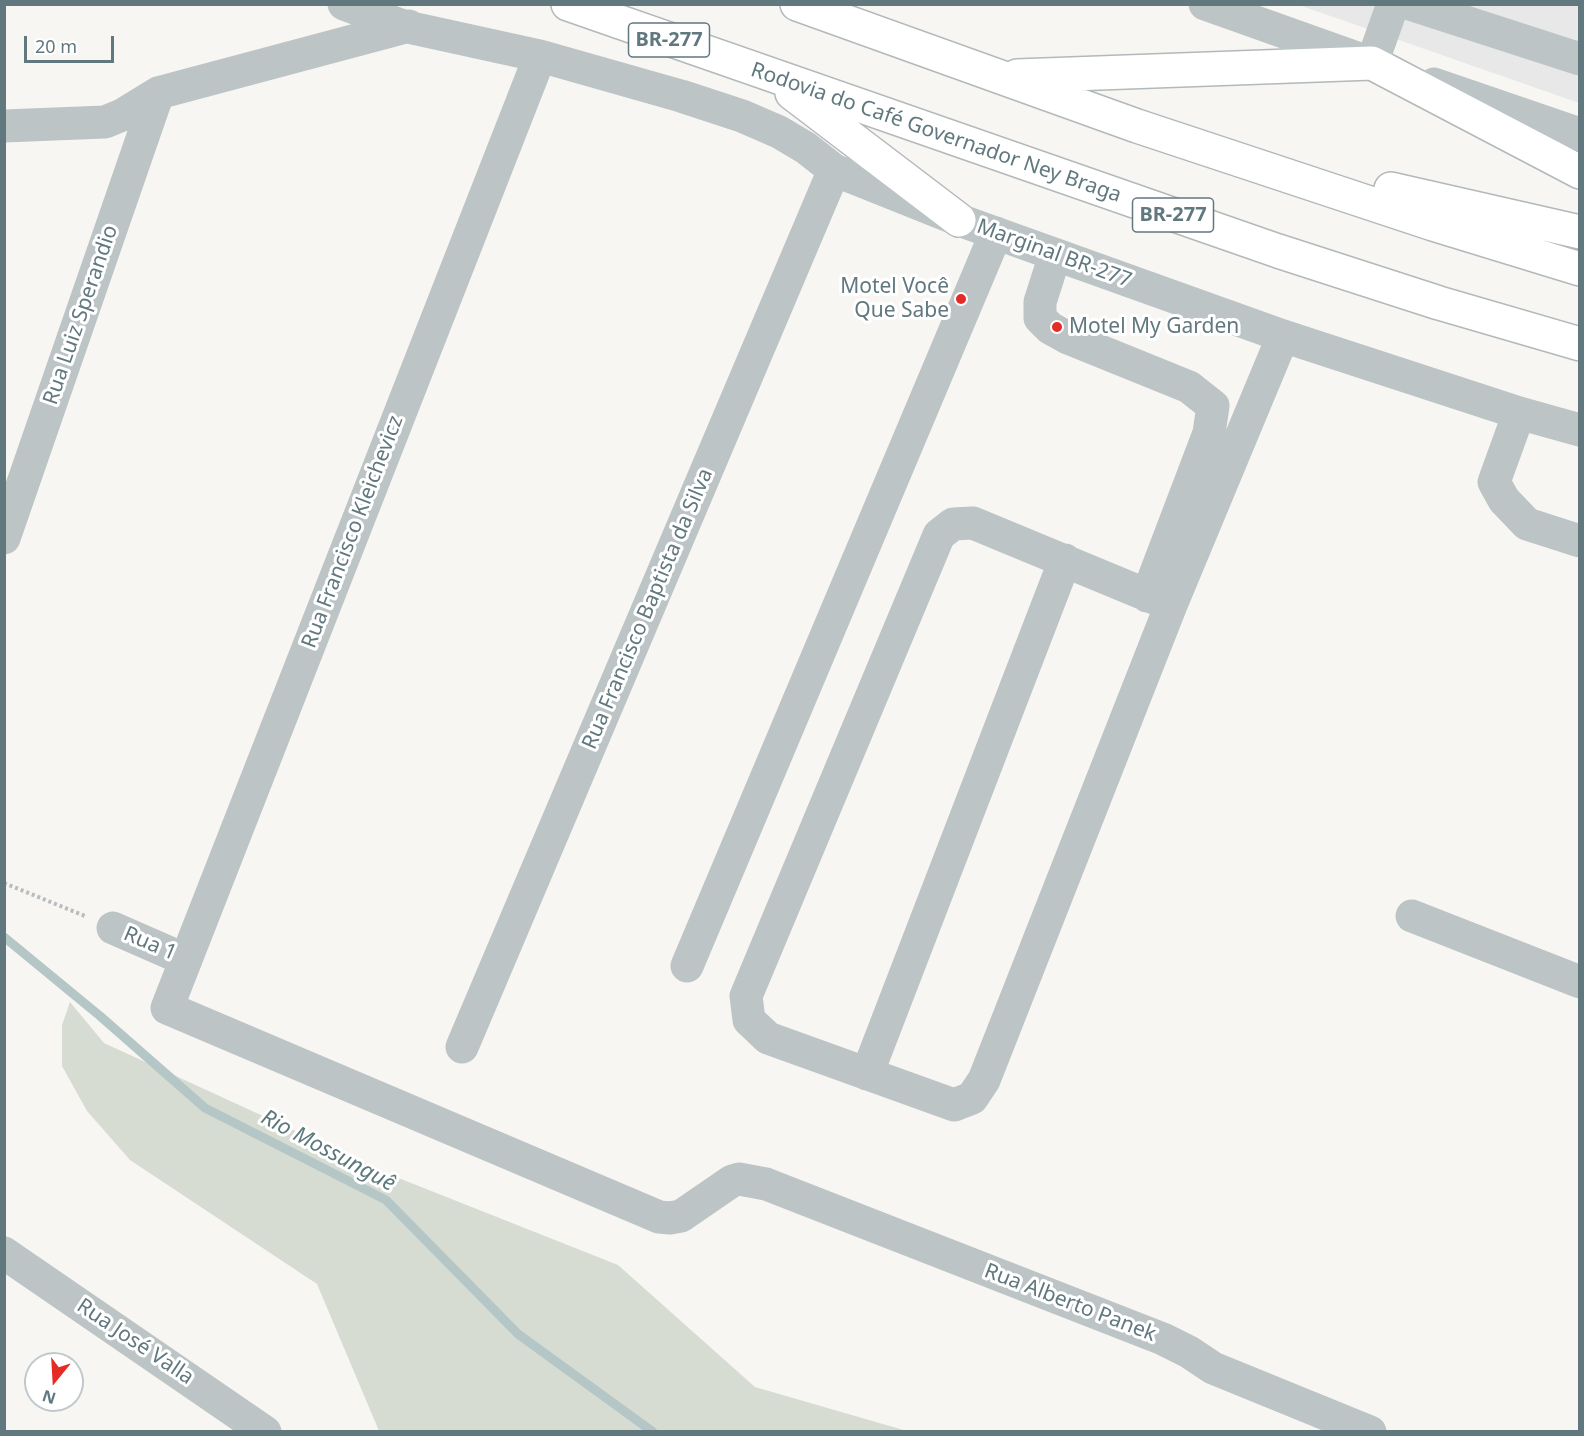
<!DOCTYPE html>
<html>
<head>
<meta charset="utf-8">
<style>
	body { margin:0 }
	#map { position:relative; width:1584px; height:1436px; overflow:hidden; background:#f7f6f3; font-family:"Noto Sans",sans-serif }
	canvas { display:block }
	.frame { position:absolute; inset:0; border:6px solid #61787f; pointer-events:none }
	.north { position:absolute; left:24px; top:1352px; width:60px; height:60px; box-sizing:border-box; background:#fff; border:2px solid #c0c9cc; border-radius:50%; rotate:198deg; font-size:16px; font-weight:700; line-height:24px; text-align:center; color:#61787f }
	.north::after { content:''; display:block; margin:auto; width:21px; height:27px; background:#e42b26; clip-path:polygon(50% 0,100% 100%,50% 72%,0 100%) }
	.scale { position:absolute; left:24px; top:36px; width:90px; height:27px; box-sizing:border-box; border:3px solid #61787f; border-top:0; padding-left:8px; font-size:18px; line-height:21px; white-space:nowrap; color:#61787f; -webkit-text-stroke:4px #fff; paint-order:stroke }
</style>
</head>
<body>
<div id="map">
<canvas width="1584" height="1436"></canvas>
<div class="frame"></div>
<div class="north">N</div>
<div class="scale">20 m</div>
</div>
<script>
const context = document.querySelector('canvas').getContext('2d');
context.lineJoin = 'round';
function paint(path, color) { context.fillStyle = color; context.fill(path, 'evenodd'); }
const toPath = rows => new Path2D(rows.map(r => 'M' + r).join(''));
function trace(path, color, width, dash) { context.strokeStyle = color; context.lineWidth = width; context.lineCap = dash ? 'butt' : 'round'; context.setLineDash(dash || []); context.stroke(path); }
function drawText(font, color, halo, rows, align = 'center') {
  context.font = font + ' "Noto Sans",sans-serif'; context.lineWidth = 6; context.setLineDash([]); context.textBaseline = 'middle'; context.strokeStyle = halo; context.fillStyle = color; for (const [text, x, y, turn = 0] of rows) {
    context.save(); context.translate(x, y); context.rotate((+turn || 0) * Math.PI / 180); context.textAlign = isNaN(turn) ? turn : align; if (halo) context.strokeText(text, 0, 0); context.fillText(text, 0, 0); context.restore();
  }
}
const built = toPath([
	[1299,5,1579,5,1579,103]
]);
const green = toPath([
	[70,1002,104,1043,396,1177,618,1265,755,1387,907,1431,379,1431,317,1284,130,1160,87,1111,62,1066,62,1025]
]);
const stream = toPath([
	[4,937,100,1016,205,1108,386,1200,518,1334,653,1432]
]);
const path = toPath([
	[4,883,85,916]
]);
const minor = toPath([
	[344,4,403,26,540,56,681,96,742,116,779,132,806,148,834,170,959,220,1283,336,1519,413,1580,430],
	[1205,4,1371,63],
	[1410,4,1580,59],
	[540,56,167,1008,659,1217,670,1218,681,1216,732,1181,739,1179,766,1184,1163,1339,1189,1352,1213,1368,1370,1432],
	[1372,63,1393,4],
	[1434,84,1580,134],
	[4,126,105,122,122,115,158,93,409,26],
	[1055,255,1040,302,1040,318,1050,328,1068,338,1189,387,1213,406,1209,433,1147,596],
	[1519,413,1494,482,1504,500,1527,524,1580,541],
	[4,538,158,93],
	[1171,605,973,523,953,524,939,535,746,996,749,1020,768,1038,954,1105,972,1098,984,1080,1171,605,1283,336],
	[1412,916,1580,982],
	[113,928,186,960],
	[687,966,996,233],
	[462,1047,834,170],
	[867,1074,1065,560],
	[4,1253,265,1432]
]);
const highway = toPath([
	[568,4,1278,251,1439,303,1580,344],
	[797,4,1137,126,1433,224,1580,269],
	[1017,76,1372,63,1580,172],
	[792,93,959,220],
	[1391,189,1580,232]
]);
const markers = [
	[961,299,6,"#e42b26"],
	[1057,327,6,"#e42b26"]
];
const shields = [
	[669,40,81],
	[1173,215,81]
];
const shieldNames = [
	["BR-277",669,40],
	["BR-277",1173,215]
];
const streetNames = [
	["Rodovia do Café Governador Ney Braga",936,133,19],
	["Marginal BR-277",1054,254,20],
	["Rua Luiz Sperandio",81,315,-71],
	["Rua Francisco Kleichevicz",353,532,-69],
	["Rua Francisco Baptista da Silva",648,609,-67],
	["Rua 1",150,944,23],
	["Rua Alberto Panek",1070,1303,21],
	["Rua José Valla",135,1342,34]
];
const poiNames = [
	["Motel Você",949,287],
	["Que Sabe",949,311],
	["Motel My Garden",1069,327,"left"]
];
const waterNames = [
	["Rio Mossunguê",328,1151,28]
];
paint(built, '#e7e8e7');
paint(green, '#d7dcd2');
trace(stream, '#b4c6c6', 9);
trace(highway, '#b3b8ba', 36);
trace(path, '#b7bcbe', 4, [3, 3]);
trace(minor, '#bdc4c6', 33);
trace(highway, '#fff', 33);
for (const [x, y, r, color] of markers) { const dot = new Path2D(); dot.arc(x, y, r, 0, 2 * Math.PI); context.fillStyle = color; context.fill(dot); trace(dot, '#fff', 2); }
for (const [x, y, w] of shields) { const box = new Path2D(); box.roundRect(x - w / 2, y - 17, w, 34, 4.5); context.fillStyle = '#fff'; context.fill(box); trace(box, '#61787f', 1.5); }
drawText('bold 20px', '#61787f', null, shieldNames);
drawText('21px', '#61787f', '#fff', streetNames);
drawText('21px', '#61787f', '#fff', poiNames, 'right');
drawText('italic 22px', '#5c787a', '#fff', waterNames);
</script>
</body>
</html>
